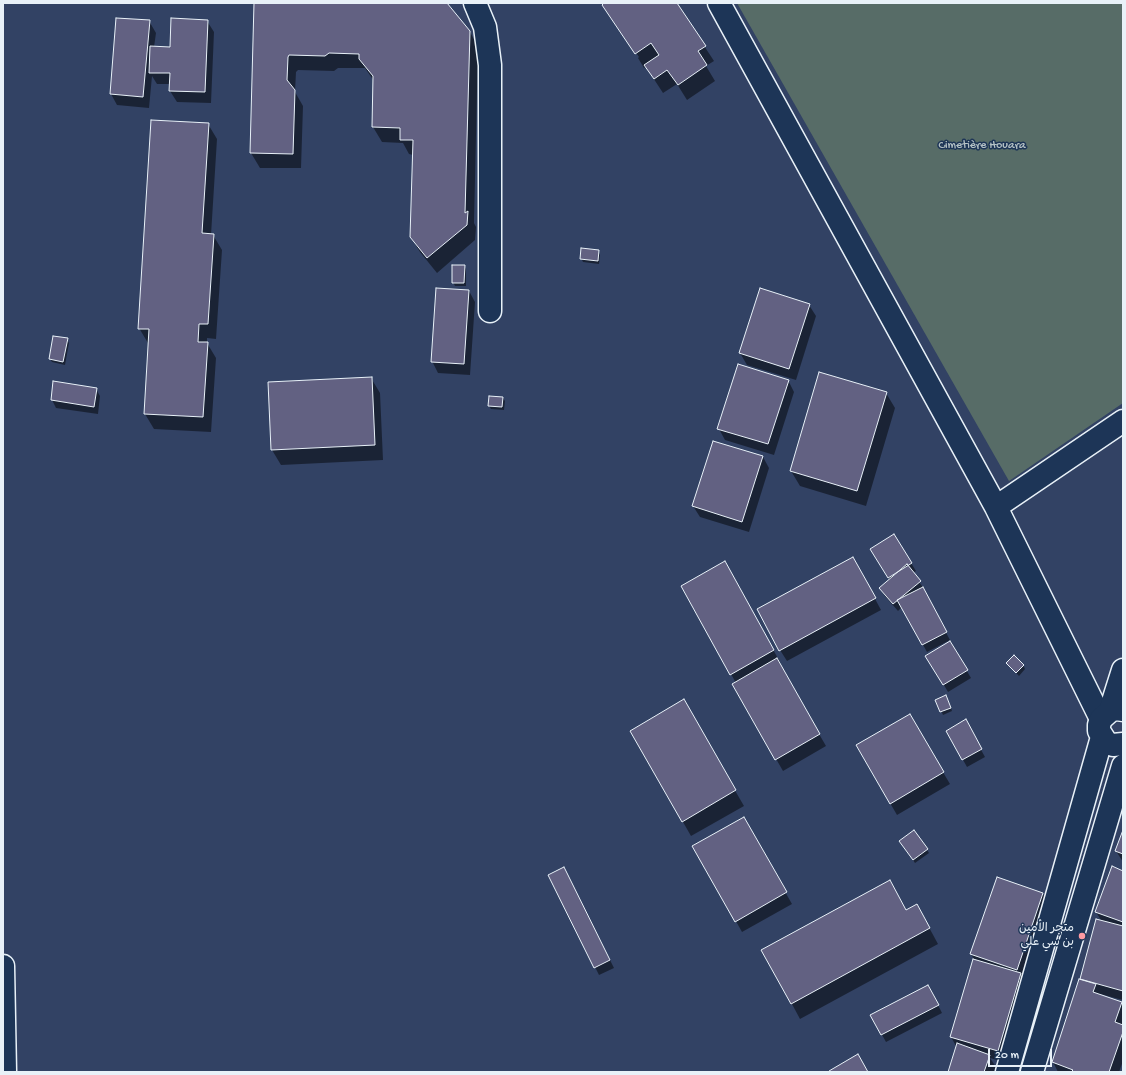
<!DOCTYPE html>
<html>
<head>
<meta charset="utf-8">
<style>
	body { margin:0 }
	#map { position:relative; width:1126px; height:1075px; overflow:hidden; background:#324264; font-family:"Gochi Hand",sans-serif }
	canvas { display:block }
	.frame { position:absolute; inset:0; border:4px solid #e8f1f8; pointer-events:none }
	.scale { position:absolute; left:988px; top:1049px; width:64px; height:18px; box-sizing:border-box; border:2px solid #e8f1f8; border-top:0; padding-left:5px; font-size:12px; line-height:14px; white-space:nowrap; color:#e8f1f8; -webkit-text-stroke:3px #1d3557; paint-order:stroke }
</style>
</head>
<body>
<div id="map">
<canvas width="1126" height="1075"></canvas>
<div class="frame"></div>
<div class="scale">20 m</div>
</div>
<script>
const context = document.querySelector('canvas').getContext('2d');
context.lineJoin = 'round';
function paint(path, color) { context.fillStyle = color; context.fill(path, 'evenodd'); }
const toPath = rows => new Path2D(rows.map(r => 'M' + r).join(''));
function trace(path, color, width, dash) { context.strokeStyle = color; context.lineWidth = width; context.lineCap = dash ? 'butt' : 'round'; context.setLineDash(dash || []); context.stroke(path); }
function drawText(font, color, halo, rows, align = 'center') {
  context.font = font + ' "Gochi Hand","Playpen Sans Arabic",sans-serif'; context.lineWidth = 3; context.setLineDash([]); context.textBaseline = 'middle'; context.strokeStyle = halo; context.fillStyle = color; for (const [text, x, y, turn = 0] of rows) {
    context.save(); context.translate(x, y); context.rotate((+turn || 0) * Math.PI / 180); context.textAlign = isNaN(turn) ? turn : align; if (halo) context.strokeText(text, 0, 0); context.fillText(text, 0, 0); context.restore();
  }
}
const green = toPath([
	[737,3,1123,3,1123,403,1009,481]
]);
const shadow = toPath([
	[255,3,446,3,470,32,478,47,474,223,476,227,475,240,437,273,420,252,411,237,413,155,409,154,403,143,382,142,373,127,374,81,365,68,338,68,334,71,298,70,296,72,295,92,303,106,301,168,260,168,251,153],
	[606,3,676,3,714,61,706,66,715,81,687,100,677,84,663,93,646,67,644,68,638,58,639,57,613,19,611,19,603,5],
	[149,21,156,33,154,47,171,48,207,21,214,32,211,103,177,102,170,91,170,84,157,84,152,76,149,108,117,105,111,94],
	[208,124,217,139,211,235,213,235,222,250,216,339,207,338,207,343,216,358,211,432,154,429,145,414,149,344,148,343,139,328],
	[598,251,600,255,599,264,583,262,581,258],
	[464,266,466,269,466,286,455,286,453,282],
	[469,291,475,302,470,375,438,373,432,361],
	[809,305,816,316,796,380,747,365,740,353],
	[67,339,69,343,65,365,52,362,50,359],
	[820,374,886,393,895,408,866,506,800,486,791,471],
	[371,378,380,393,383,460,281,465,272,450],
	[788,380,794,392,774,455,725,440,719,429],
	[54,382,96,389,100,396,98,414,56,408,52,400],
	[503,398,505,401,504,410,491,409,489,406],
	[763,457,769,468,749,532,700,517,693,506],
	[894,535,916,571,913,573,924,589,923,590,950,640,927,652,902,607,898,611,885,596,880,588,890,580,875,557],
	[859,569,881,610,787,661,780,650],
	[731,574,780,662,778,663,826,746,783,771,733,684,736,683,682,586],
	[950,642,971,678,948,692,927,656],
	[1007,663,1023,665,1025,669,1019,676],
	[937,700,948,700,952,711,943,715],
	[683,701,744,806,691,836,631,731],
	[909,715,950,784,897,815,857,746],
	[965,721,985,757,967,767,947,731],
	[743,818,792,904,742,932,694,846],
	[1123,833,1123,862,1116,851],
	[902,844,927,850,929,853,915,863],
	[1123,872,1123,1000,1100,994,1100,996,1122,1003,1123,1005,1123,1061,1119,1072,1058,1072,1053,1062,1081,979,1102,922,1096,912],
	[568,876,614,968,599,975,595,967],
	[997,878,1043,894,1049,906,1004,1062,990,1058,996,1067,994,1072,949,1072,956,1046,951,1037,975,961,971,954],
	[906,911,925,920,938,944,800,1019,763,950],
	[932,993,942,1013,886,1042,871,1015]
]);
const building = toPath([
	[254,3,447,3,470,31,465,213,468,211,467,225,427,258,410,237,413,140,400,140,400,128,372,127,373,76,359,59,359,54,329,53,325,56,289,55,288,57,287,80,295,90,293,154,250,153,254,3],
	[604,3,677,3,706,46,698,51,707,65,678,85,667,70,654,79,644,65,659,55,651,43,635,54,602,5,604,3],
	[116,18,150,20,143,97,110,94,116,18],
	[171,18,208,20,205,92,169,91,170,73,149,73,150,46,170,47,171,18],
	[151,120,209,123,202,233,214,234,208,324,199,324,198,342,208,342,203,417,144,414,149,329,138,329,151,120],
	[581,248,599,250,598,261,580,259,581,248],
	[452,265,465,265,464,283,452,283,452,265],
	[436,288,469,290,464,364,431,362,436,288],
	[760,288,810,304,789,369,739,353,760,288],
	[53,336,68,338,63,362,49,359,53,336],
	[738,364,789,380,768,444,717,429,738,364],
	[819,372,887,392,857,491,790,471,819,372],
	[372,377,375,445,271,450,268,382,372,377],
	[53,381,97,388,94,407,51,400,53,381],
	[489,396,503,397,502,407,488,406,489,396],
	[713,441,763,456,742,522,692,506,713,441],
	[894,534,912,563,888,578,870,549,894,534],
	[853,557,876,598,779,651,757,609,853,557],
	[725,561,774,650,730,675,681,586,725,561],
	[907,564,921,581,893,604,879,588,907,564],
	[923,587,947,632,922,645,897,600,923,587],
	[950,641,968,670,943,685,925,656,950,641],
	[1014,655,1024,665,1016,673,1006,663,1014,655],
	[777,658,820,734,775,760,732,684,777,658],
	[946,695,951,708,940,712,935,700,946,695],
	[684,699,736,790,682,822,630,731,684,699],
	[910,714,944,772,890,804,856,745,910,714],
	[966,719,982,749,962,760,946,731,966,719],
	[744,817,787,892,735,922,692,846,744,817],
	[914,830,928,849,913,860,899,841,914,830],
	[1123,830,1123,854,1115,851,1123,830],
	[1112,866,1123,871,1123,922,1095,912,1112,866],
	[564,867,610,960,594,968,548,875,564,867],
	[997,877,1043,893,1017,970,970,954,997,877],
	[890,880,906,910,917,904,930,928,791,1004,761,950,890,880],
	[1096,919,1123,926,1123,991,1080,979,1096,919],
	[973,959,1021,973,998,1051,950,1037,973,959],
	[1079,979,1096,984,1093,992,1122,1002,1115,1022,1123,1025,1123,1032,1109,1072,1073,1072,1072,1071,1073,1070,1052,1062,1079,979],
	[928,985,939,1005,881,1035,870,1015,928,985],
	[957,1043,990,1055,984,1072,948,1072,957,1043],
	[858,1054,868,1072,830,1072,829,1071,858,1054]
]);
const minor = toPath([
	[475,3,485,27,490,65,490,311],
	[719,3,996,507,1101,719],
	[996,507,1123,421]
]);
const major = toPath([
	[1123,710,1116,709,1110,711,1101,719,1099,725,1099,731,1106,742,1113,745,1123,744],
	[1110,711,1123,670],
	[3,966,5,1072],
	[1007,1072,1102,737],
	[1032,1072,1123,766]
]);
const markers = [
	[1082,936,4,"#ff9aa2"]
];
const parkNames = [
	["Cimetière Houara",982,146]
];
const poiNames = [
	["متجر الأمين",1074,929],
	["بن سي علي",1074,943]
];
paint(green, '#576c67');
paint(shadow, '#0007');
paint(building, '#626182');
trace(building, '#e8f1f8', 1);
trace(minor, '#e8f1f8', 25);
trace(major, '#e8f1f8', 25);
trace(minor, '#1d3557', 22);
trace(major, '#1d3557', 22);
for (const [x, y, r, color] of markers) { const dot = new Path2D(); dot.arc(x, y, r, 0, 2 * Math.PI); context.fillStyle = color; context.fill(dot); trace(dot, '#1d3557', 1.5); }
drawText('12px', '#b5c2c5', '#1d3557', parkNames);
drawText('12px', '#e8f1f8', '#1d3557', poiNames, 'right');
</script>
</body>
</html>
